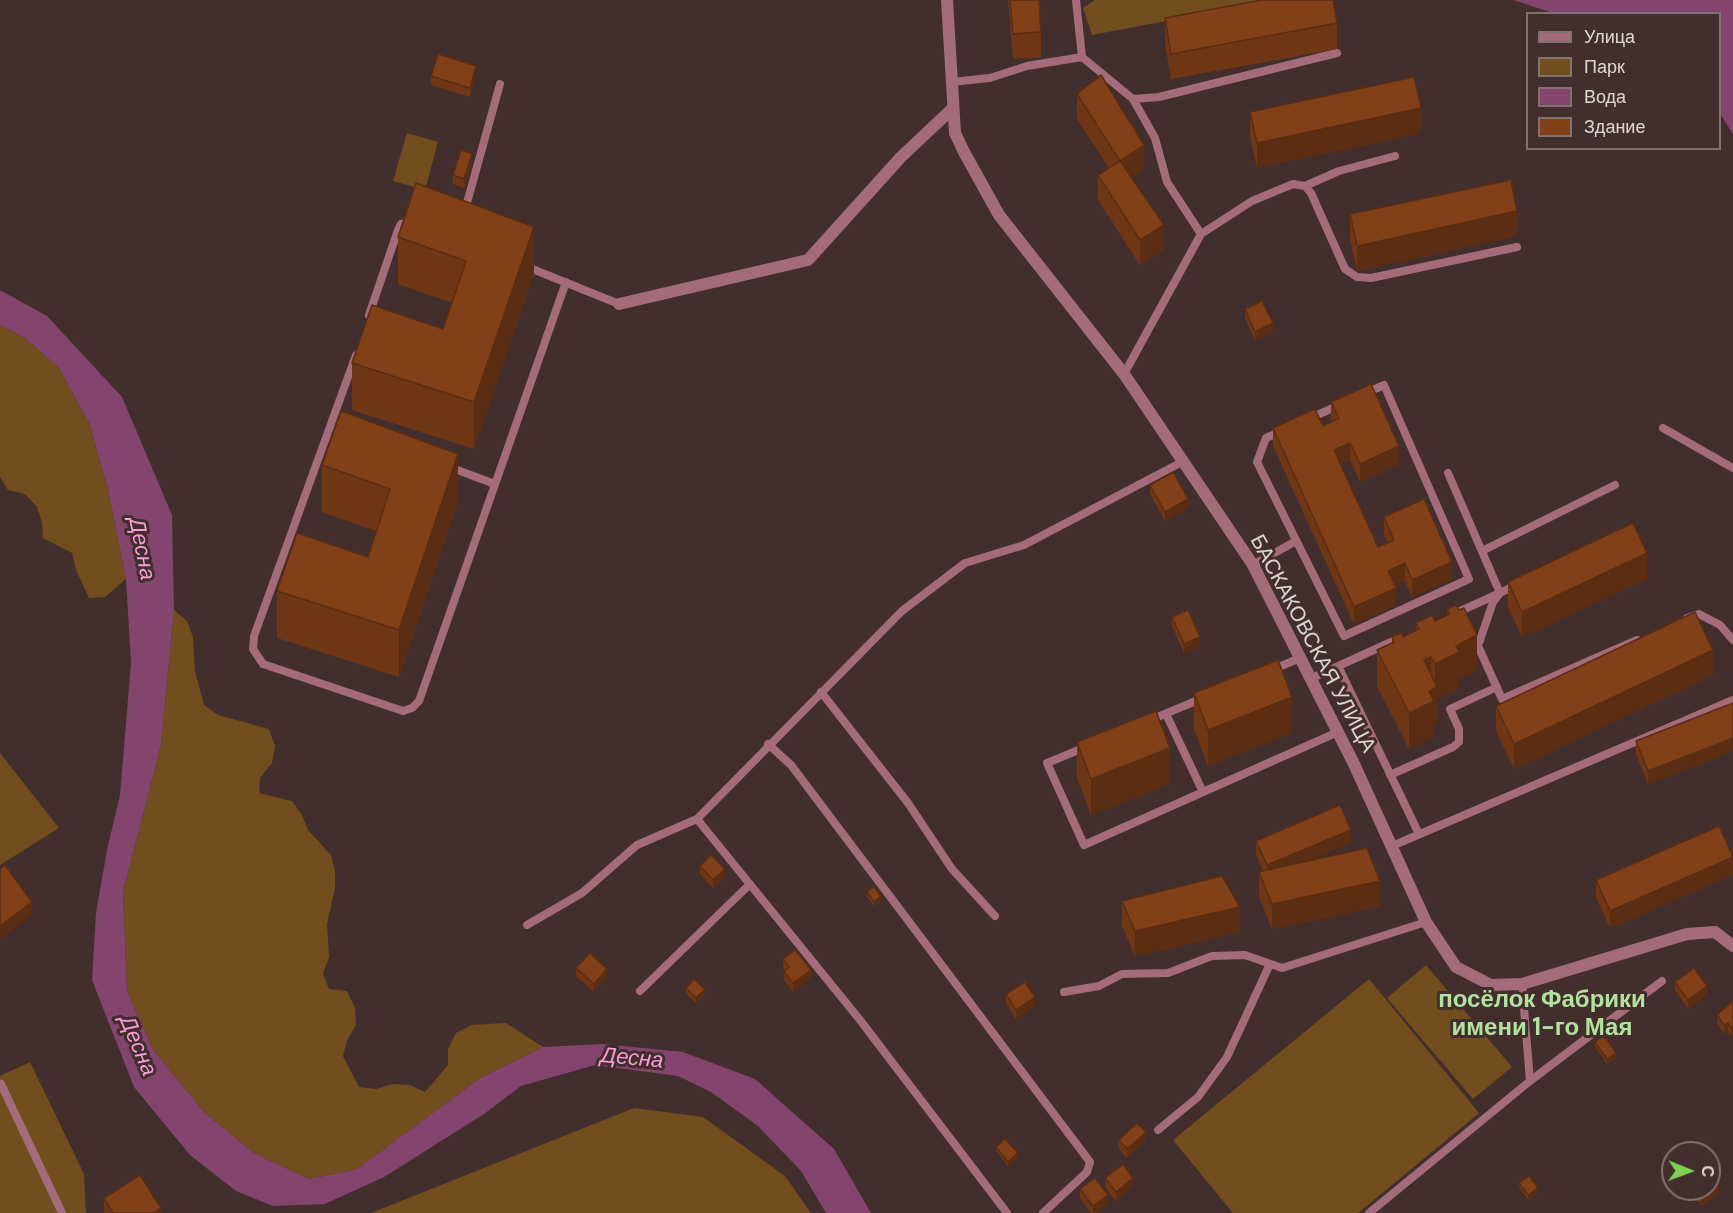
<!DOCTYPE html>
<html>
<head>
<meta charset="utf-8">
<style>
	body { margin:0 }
	#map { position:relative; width:1733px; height:1213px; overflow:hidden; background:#422f2d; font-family:"DM Sans",sans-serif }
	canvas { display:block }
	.legend { position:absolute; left:1526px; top:12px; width:195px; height:138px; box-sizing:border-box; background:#422f2d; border:2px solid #81716f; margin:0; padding:8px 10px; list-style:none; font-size:18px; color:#e0d4d2 }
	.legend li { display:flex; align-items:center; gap:12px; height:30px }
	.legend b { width:30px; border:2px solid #81716f }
	.north { position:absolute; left:1661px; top:1141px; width:60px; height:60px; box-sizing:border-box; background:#422f2d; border:2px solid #81716f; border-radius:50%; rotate:91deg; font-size:16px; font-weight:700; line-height:24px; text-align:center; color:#e0d4d2 }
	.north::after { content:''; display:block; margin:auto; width:21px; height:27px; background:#7cd155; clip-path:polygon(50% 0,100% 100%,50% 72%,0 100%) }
</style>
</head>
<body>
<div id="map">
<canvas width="1733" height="1213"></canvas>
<ul class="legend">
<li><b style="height:8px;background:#a46c7a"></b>Улица</li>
<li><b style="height:16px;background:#724d1d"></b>Парк</li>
<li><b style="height:16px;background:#83446e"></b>Вода</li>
<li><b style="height:16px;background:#824019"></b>Здание</li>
</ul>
<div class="north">С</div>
</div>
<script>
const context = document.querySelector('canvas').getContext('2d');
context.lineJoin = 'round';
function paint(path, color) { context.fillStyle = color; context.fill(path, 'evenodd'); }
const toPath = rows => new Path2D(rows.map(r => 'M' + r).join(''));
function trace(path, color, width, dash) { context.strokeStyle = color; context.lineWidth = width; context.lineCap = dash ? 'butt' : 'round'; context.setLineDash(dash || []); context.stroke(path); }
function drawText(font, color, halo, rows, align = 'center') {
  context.font = font + ' "DM Sans",sans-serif'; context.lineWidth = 6; context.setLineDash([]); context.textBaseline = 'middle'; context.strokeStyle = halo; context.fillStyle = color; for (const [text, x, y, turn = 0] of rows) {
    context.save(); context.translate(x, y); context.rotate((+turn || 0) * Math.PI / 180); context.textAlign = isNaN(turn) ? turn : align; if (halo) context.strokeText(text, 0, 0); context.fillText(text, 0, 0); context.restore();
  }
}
const green = toPath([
	[1095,0,1277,0,1092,35,1083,8],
	[407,133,438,142,425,190,393,181],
	[0,325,25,338,59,368,89,423,108,489,126,579,105,597,89,598,76,570,72,553,43,538,42,522,37,507,25,494,8,490,0,477],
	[174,610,187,621,193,637,195,671,204,705,218,715,269,729,275,746,272,763,260,778,259,793,292,801,302,815,308,830,331,855,335,871,335,888,327,924,329,957,323,974,329,989,347,991,355,1008,356,1025,347,1040,343,1056,359,1087,376,1089,392,1084,410,1085,425,1092,448,1065,448,1049,456,1033,471,1025,506,1023,543,1047,480,1078,357,1169,309,1179,254,1153,204,1112,154,1051,127,991,123,892,161,745],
	[0,753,59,828,0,865],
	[1426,965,1512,1067,1473,1099,1387,998],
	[1369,979,1479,1113,1358,1213,1233,1213,1173,1140],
	[30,1062,84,1174,86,1213,0,1213,0,1076],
	[634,1108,703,1117,785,1176,811,1213,371,1213]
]);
const water = toPath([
	[1513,0,1733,0,1733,134,1720,114,1720,14,1553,13],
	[0,290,47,316,122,397,172,515,174,610,161,745,123,892,127,991,154,1051,204,1112,254,1153,309,1179,357,1169,480,1078,543,1047,603,1044,683,1052,755,1079,834,1149,871,1213,826,1213,801,1171,758,1126,711,1092,678,1076,595,1065,521,1086,484,1114,384,1177,325,1204,273,1206,236,1191,190,1155,134,1087,92,980,96,913,107,850,120,795,131,663,126,579,108,489,89,423,59,368,25,338,0,325]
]);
const service = toPath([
	[1076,0,1082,57],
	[951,82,990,78,1027,66,1082,57,1133,99,1159,97,1337,53],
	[1133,99,1155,138,1167,182,1201,234],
	[1305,186,1339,171,1395,156],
	[465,210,500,84],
	[525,266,619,304],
	[369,315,398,230,401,224,412,222],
	[356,355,254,636,253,649,263,664,403,711,412,708,419,701,566,282],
	[1124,374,1201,234,1252,201,1293,184,1305,186,1311,193,1345,269,1357,277,1371,278,1517,247],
	[1384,385,1469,579,1344,636,1257,462,1266,438,1384,385],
	[1663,428,1733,468],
	[449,467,495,484],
	[1448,473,1500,593,1456,613],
	[1482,551,1615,485],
	[1253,565,1296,541],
	[1516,585,1500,593,1493,602,1478,646,1502,699,1637,640],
	[1687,618,1699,614,1720,625,1733,640],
	[1338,666,1419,834],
	[1270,671,1302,657],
	[1312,678,1400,638],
	[821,692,908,803,952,869,995,916],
	[1166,714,1203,792],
	[1148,721,1203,698],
	[768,744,791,765,1090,1162,1087,1172,1043,1213],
	[1086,747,1047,763,1084,845,1338,732],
	[1390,775,1453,747,1459,742,1459,729,1450,709,1497,687],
	[697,819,860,1020,1007,1213],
	[1392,846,1733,700],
	[527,925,582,893,637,845,697,819,902,611,965,563,1024,545,1182,462],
	[640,991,750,884],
	[1064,992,1099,986,1122,974,1168,973,1212,956,1245,955,1282,968,1426,922],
	[1530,1081,1662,981],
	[1,1084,62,1213],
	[1158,1130,1198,1097,1227,1057,1270,964],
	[1369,1213,1530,1081,1522,984]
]);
const minor = toPath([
	[619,304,808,260,901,157,953,108]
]);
const tertiary = toPath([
	[947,0,955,133,964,152,999,215,1124,374,1253,565,1354,764,1426,922,1456,967,1491,985,1522,984,1687,934,1715,932,1733,946]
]);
const wall = toPath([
	[1008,0,1039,0,1041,32,1041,57,1013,59],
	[1165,18,1337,23,1337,49,1171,79,1165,43],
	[476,74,470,97,431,85,431,76],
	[1077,94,1144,170,1132,178,1164,250,1140,265,1098,200,1098,175,1109,168,1077,119],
	[1250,112,1421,133,1257,168,1250,137],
	[472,163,464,188,453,184,453,175],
	[1350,214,1517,236,1357,271,1350,239],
	[398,237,534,273,474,449,352,410,352,363,443,329,452,303,398,284],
	[1245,309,1273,332,1255,340,1245,318],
	[1331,402,1399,464,1360,482,1350,460,1340,464,1378,547,1388,542,1384,535,1384,517,1452,579,1412,597,1405,581,1395,585,1396,605,1354,624,1273,446,1273,428,1323,426,1332,421,1331,419],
	[322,465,458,501,399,677,277,638,277,591,368,557,376,531,322,512],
	[1150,485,1188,508,1165,521,1150,494],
	[1647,579,1522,637,1508,607,1508,582],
	[1447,609,1477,670,1459,679,1459,688,1437,699,1437,723,1434,725,1434,736,1409,749,1377,686,1377,650,1392,643,1392,637,1403,637,1416,630,1416,623,1435,621,1447,615],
	[1172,617,1200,646,1184,653,1172,626],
	[1713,675,1514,769,1496,731,1496,706],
	[1194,693,1292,733,1208,766,1194,729],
	[1733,703,1733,751,1648,784,1636,754,1636,741],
	[1077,742,1170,784,1091,815,1077,778],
	[1256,841,1351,843,1309,860,1380,906,1272,929,1259,897,1259,872,1263,871,1256,854],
	[700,866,725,878,713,888,700,874],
	[1733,875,1610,928,1596,897,1596,880],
	[867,892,881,900,874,906,867,897],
	[1122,901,1240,932,1135,956,1122,926],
	[783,959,811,978,793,992,784,980,784,972,785,971,783,968],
	[576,968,607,977,594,992,576,976],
	[1675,982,1707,995,1688,1009,1675,990],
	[686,988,705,994,696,1003,686,993],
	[1006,994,1035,1006,1016,1019,1006,1003],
	[1733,1001,1733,1035,1731,1036,1728,1032,1724,1034,1717,1023,1717,1015],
	[1595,1042,1616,1057,1607,1064,1595,1046],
	[1119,1140,1146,1140,1127,1158,1119,1149],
	[996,1147,1018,1158,1008,1166,996,1151],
	[1105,1178,1133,1186,1116,1201,1105,1187],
	[1519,1183,1538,1193,1528,1200,1519,1187],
	[1080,1189,1108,1204,1096,1213,1091,1213,1080,1198],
	[1690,1189,1709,1189,1719,1194,1701,1206],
	[104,1198,161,1213,105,1213,104,1211]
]);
const shadedWall = toPath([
	[476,66,476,74,470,97,470,88],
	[1421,108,1421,133,1257,168,1257,143],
	[1144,145,1144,170,1120,186,1120,161],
	[472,154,472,163,464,188,464,179],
	[1517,211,1517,236,1357,271,1357,246],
	[1164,225,1164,250,1140,265,1140,240],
	[534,227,534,273,474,449,474,402],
	[1273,323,1273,332,1255,340,1255,332],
	[1350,443,1350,460,1334,467,1334,450],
	[1399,446,1399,464,1360,482,1360,464],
	[458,454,458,501,399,677,399,630],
	[1188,499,1188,508,1165,521,1165,512],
	[1647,553,1647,579,1522,637,1522,612],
	[1452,562,1452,579,1412,597,1412,580],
	[1405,563,1405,581,1388,588,1388,571],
	[1396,588,1396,605,1354,624,1354,607],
	[1477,635,1477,670,1459,679,1459,688,1437,699,1437,723,1434,725,1434,736,1409,749,1409,713,1424,660,1431,657,1431,691,1435,688,1435,664,1456,646],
	[1200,637,1200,646,1184,653,1184,644],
	[1713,650,1713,675,1514,769,1514,744],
	[1292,697,1292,733,1208,766,1208,730],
	[1733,738,1733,751,1648,784,1648,771],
	[1170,748,1170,784,1091,815,1091,779],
	[1351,830,1351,843,1267,878,1267,865],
	[1733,857,1733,875,1610,928,1610,911],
	[725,869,725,878,713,888,713,880],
	[1380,881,1380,906,1272,929,1272,904],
	[881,896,881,900,874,906,874,902],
	[32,902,32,915,0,939,0,926],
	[1240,907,1240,932,1135,956,1135,931],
	[607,969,607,977,594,992,594,984],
	[811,970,811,978,793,992,793,983],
	[1707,986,1707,995,1688,1009,1688,1000],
	[705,989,705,994,696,1003,696,998],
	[1035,997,1035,1006,1016,1019,1016,1010],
	[1728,1023,1728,1032,1724,1034,1724,1025],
	[1733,1026,1733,1035,1731,1036,1731,1028],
	[1616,1053,1616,1057,1607,1064,1607,1059],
	[1146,1132,1146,1140,1127,1158,1127,1149],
	[1018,1153,1018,1158,1008,1166,1008,1162],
	[1133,1178,1133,1186,1116,1201,1116,1192],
	[1719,1185,1719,1194,1701,1206,1701,1197],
	[1538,1188,1538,1193,1528,1200,1528,1195],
	[1108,1195,1108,1204,1096,1213,1093,1213,1093,1206],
	[161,1208,161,1213,153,1213]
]);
const building = toPath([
	[1010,0,1039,0,1041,32,1013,34,1010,0],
	[1262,0,1333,0,1337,23,1171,54,1165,18,1262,0],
	[438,54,476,66,470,88,431,76,438,54],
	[1101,75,1144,145,1120,161,1164,225,1140,240,1098,175,1120,161,1077,94,1101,75],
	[1414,77,1421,108,1257,143,1250,112,1414,77],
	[461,150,472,154,464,179,453,175,461,150],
	[1511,180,1517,211,1357,246,1350,214,1511,180],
	[416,183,534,227,474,402,352,363,372,305,443,329,466,261,398,237,416,183],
	[1262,301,1273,323,1255,332,1245,309,1262,301],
	[1371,384,1399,446,1360,464,1350,443,1334,450,1378,547,1394,540,1384,517,1424,499,1452,562,1412,580,1405,563,1388,571,1396,588,1354,607,1273,428,1315,409,1323,426,1339,418,1331,402,1371,384],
	[341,411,458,454,399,630,277,591,297,533,368,557,390,489,322,465,341,411],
	[1173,472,1188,499,1165,512,1150,485,1173,472],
	[1633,523,1647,553,1522,612,1508,582,1633,523],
	[1456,605,1459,610,1464,608,1477,635,1456,646,1459,652,1435,664,1431,657,1424,660,1437,687,1429,692,1434,701,1409,713,1377,650,1394,642,1392,637,1401,633,1403,637,1419,629,1416,623,1432,615,1435,621,1450,614,1447,609,1456,605],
	[1188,610,1200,637,1184,644,1172,617,1188,610],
	[1695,612,1713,650,1514,744,1496,706,1695,612],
	[1278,660,1292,697,1208,730,1194,693,1278,660],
	[1733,703,1733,738,1648,771,1636,741,1733,703],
	[1156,711,1170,748,1091,779,1077,742,1156,711],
	[1340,805,1351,830,1267,865,1256,841,1340,805],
	[1719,826,1733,857,1610,911,1596,880,1719,826],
	[1367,848,1380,881,1272,904,1259,872,1367,848],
	[711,855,725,869,713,880,700,866,711,855],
	[5,865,32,902,0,926,0,869,5,865],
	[1222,876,1240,907,1135,931,1122,901,1222,876],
	[874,887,881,896,874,902,867,892,874,887],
	[795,950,811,970,793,983,784,972,789,967,783,959,795,950],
	[590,953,607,969,594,984,576,968,590,953],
	[1694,968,1707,986,1688,1000,1675,982,1694,968],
	[694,979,705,989,696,998,686,988,694,979],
	[1025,982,1035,997,1016,1010,1006,994,1025,982],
	[1733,1001,1733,1026,1731,1028,1728,1023,1724,1025,1717,1015,1733,1001],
	[1604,1035,1616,1053,1607,1059,1595,1042,1604,1035],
	[1137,1123,1146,1132,1127,1149,1119,1140,1137,1123],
	[1005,1139,1018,1153,1008,1162,996,1147,1005,1139],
	[1123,1164,1133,1178,1116,1192,1105,1178,1123,1164],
	[1709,1169,1719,1185,1701,1197,1696,1189,1709,1189,1709,1169],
	[140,1175,161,1208,153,1213,113,1213,104,1198,140,1175],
	[1529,1176,1538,1188,1528,1195,1519,1183,1529,1176],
	[1095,1178,1108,1195,1093,1206,1080,1189,1095,1178]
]);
const streetNames = [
	["БАСКАКОВСКАЯ УЛИЦА",1312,644,62]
];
const waterNames = [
	["Десна",141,549,79],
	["Десна",137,1046,67],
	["Десна",632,1059,5]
];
const quarterNames = [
	["посёлок Фабрики",1542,1001],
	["имени 1-го Мая",1542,1029]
];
paint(green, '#724d1d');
paint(water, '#83446e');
trace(service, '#a46c7a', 8);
trace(minor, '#a46c7a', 12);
trace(tertiary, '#a46c7a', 12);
paint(wall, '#703716');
paint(shadedWall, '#5b2d12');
paint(building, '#824019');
trace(building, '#5b2d12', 1.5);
drawText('21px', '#e0d4d2', '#422f2d', streetNames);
drawText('italic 22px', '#fa9cd9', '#422f2d', waterNames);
drawText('bold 24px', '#b2e1a0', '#422f2d', quarterNames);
</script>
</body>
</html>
